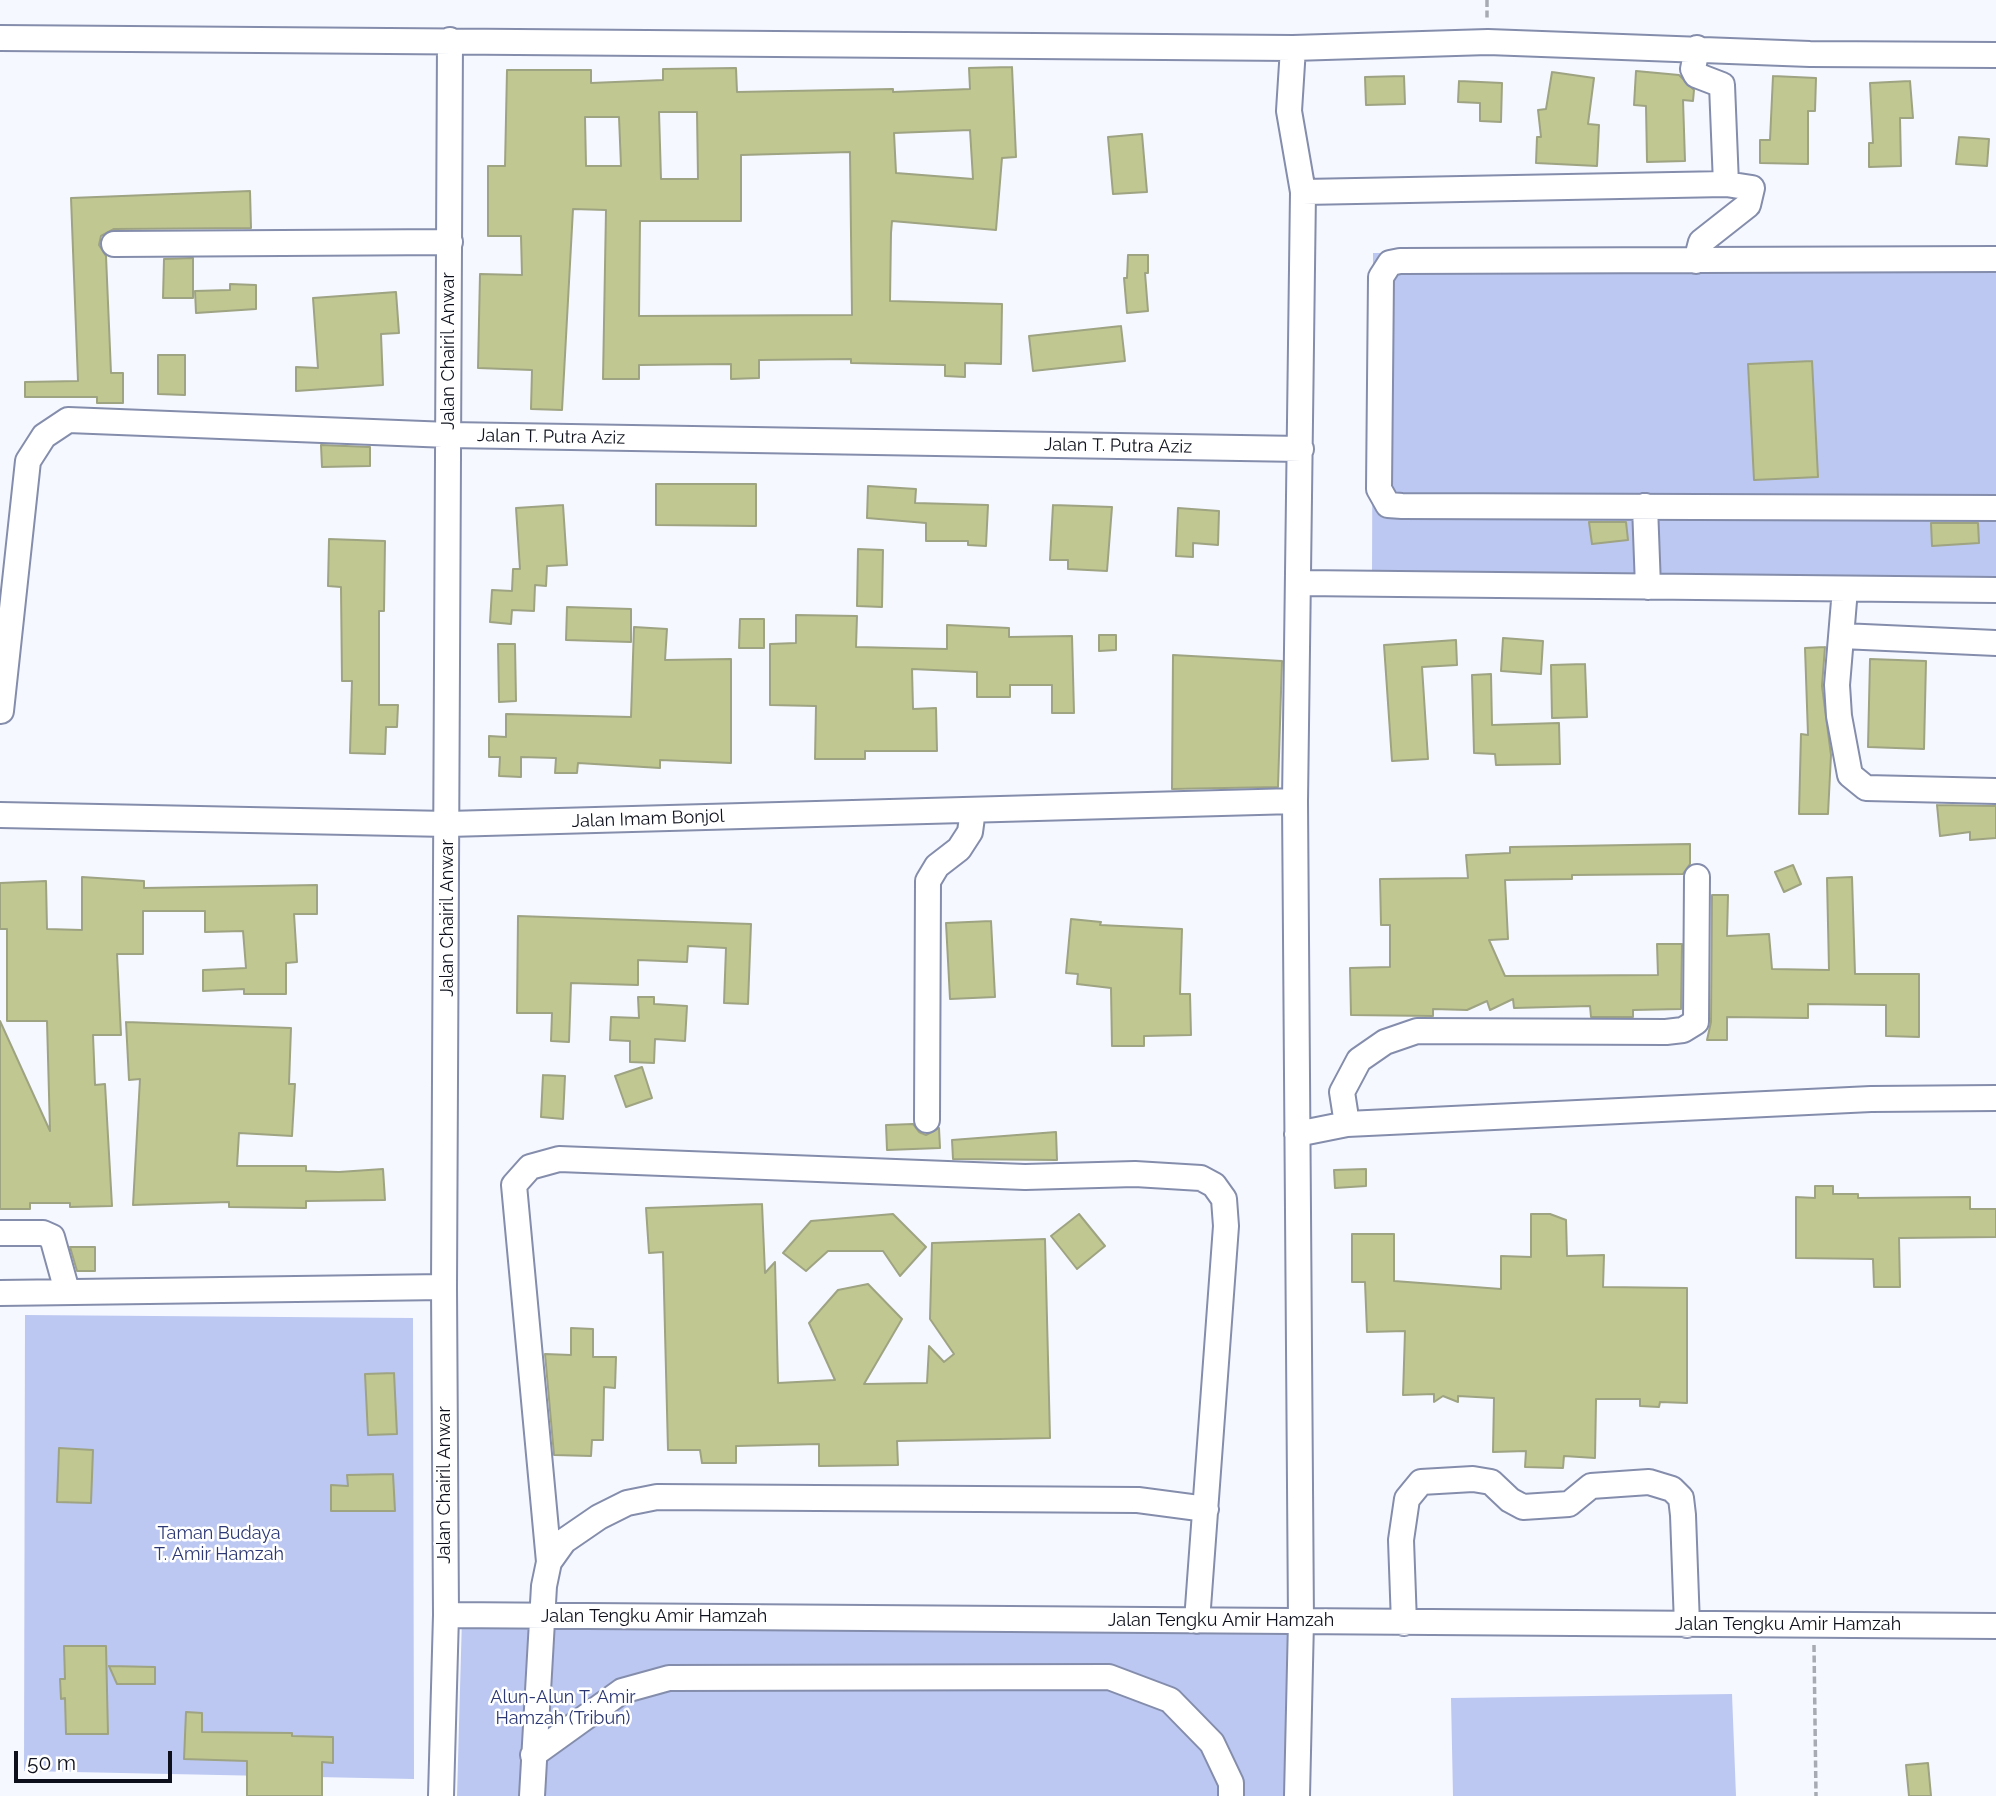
<!DOCTYPE html>
<html>
<head>
<meta charset="utf-8">
<style>
	body { margin:0 }
	#map { position:relative; width:1996px; height:1796px; overflow:hidden; background:#f6f8ff; font-family:Raleway,sans-serif }
	canvas { display:block }
	.scale { position:absolute; left:14px; top:1751px; width:158px; height:32px; box-sizing:border-box; border:4px solid #0e111c; border-top:0; padding-left:9px; font-size:21px; line-height:24px; white-space:nowrap; color:#0e111c; -webkit-text-stroke:5px #fff; paint-order:stroke }
</style>
</head>
<body>
<div id="map">
<canvas width="1996" height="1796"></canvas>
<div class="scale">50 m</div>
</div>
<script>
const context = document.querySelector('canvas').getContext('2d');
context.lineJoin = 'round';
function paint(path, color) { context.fillStyle = color; context.fill(path, 'evenodd'); }
const toPath = rows => new Path2D(rows.map(r => 'M' + r).join(''));
function trace(path, color, width, dash) { context.strokeStyle = color; context.lineWidth = width; context.lineCap = dash ? 'butt' : 'round'; context.setLineDash(dash || []); context.stroke(path); }
function drawText(font, color, halo, rows, align = 'center') {
  context.font = font + ' Raleway,sans-serif'; context.lineWidth = 5; context.setLineDash([]); context.textBaseline = 'middle'; context.strokeStyle = halo; context.fillStyle = color; for (const [text, x, y, turn = 0] of rows) {
    context.save(); context.translate(x, y); context.rotate((+turn || 0) * Math.PI / 180); context.textAlign = isNaN(turn) ? turn : align; if (halo) context.strokeText(text, 0, 0); context.fillText(text, 0, 0); context.restore();
  }
}
const green = toPath([
	[1996,250,1996,583,1372,578,1373,253],
	[25,1315,413,1318,414,1779,24,1771],
	[462,1618,1295,1627,1291,1796,457,1796],
	[1732,1694,1736,1796,1453,1796,1451,1698]
]);
const building = toPath([
	[1012,67,1016,157,1002,158,996,230,892,221,891,233,890,301,1002,304,1001,364,965,363,965,377,945,376,945,365,851,363,851,359,759,360,759,378,731,379,731,364,639,365,639,379,603,379,606,210,573,209,562,410,531,409,532,370,478,368,480,274,522,275,521,236,488,236,488,166,505,166,507,70,591,70,591,83,663,80,663,69,736,68,737,92,893,89,893,92,970,89,969,68,1012,67],
	[659,112,697,112,698,179,661,179,659,112],
	[585,117,619,117,621,166,586,166,585,117],
	[970,130,973,179,896,173,894,133,970,130],
	[850,152,852,315,639,316,640,221,741,221,741,155,850,152],
	[1636,71,1679,75,1694,90,1693,101,1683,100,1685,161,1647,162,1646,106,1634,105,1636,71],
	[1552,72,1594,78,1588,124,1599,125,1597,166,1536,163,1537,137,1541,137,1538,110,1546,109,1552,72],
	[1404,76,1405,104,1366,105,1365,77,1404,76],
	[1773,76,1816,78,1815,111,1808,111,1808,164,1760,163,1760,140,1770,140,1773,76],
	[1459,81,1502,83,1501,122,1480,121,1480,103,1458,102,1459,81],
	[1910,81,1913,118,1900,118,1901,166,1869,167,1869,143,1873,143,1870,83,1910,81],
	[1142,134,1147,192,1113,194,1108,137,1142,134],
	[1959,137,1989,139,1987,166,1956,164,1959,137],
	[250,191,251,228,114,229,101,236,99,245,106,256,111,373,123,373,123,403,97,403,97,397,25,397,25,382,78,381,71,198,250,191],
	[1128,255,1148,255,1148,273,1145,273,1148,311,1127,313,1124,278,1127,278,1128,255],
	[193,258,193,298,163,298,164,259,193,258],
	[230,284,256,285,256,309,196,313,195,291,230,290,230,284],
	[396,292,399,333,381,334,383,385,296,391,296,367,318,368,313,298,396,292],
	[1121,326,1125,361,1033,371,1029,336,1121,326],
	[158,355,185,355,185,395,158,394,158,355],
	[1812,361,1818,477,1754,480,1748,364,1812,361],
	[321,445,370,447,370,466,322,467,321,445],
	[656,484,756,484,756,526,656,525,656,484],
	[868,486,916,489,915,503,988,505,986,546,968,545,968,541,926,541,926,523,867,518,868,486],
	[563,505,567,565,547,566,546,586,535,585,534,611,512,610,511,624,490,622,492,590,512,591,513,569,520,569,516,508,563,505],
	[1053,505,1112,507,1107,571,1068,569,1068,560,1050,560,1053,505],
	[1178,508,1219,511,1218,545,1193,543,1193,557,1176,556,1178,508],
	[1589,522,1626,522,1628,540,1592,544,1589,522],
	[1931,523,1978,523,1979,543,1932,546,1931,523],
	[329,539,385,541,384,611,379,611,379,705,398,705,397,727,386,727,385,754,350,753,352,681,342,681,341,587,328,586,329,539],
	[858,549,883,550,882,607,857,606,858,549],
	[567,607,631,609,631,642,566,640,567,607],
	[796,615,857,616,856,647,947,649,947,625,1009,628,1009,637,1072,636,1074,713,1052,713,1052,685,1010,685,1010,697,977,697,977,672,912,669,913,709,936,708,937,751,865,751,865,759,815,759,816,706,770,705,770,644,796,643,796,615],
	[740,619,764,619,764,648,739,648,740,619],
	[634,627,667,629,665,660,731,659,731,763,660,760,660,768,578,763,577,773,555,773,556,758,521,757,521,777,499,776,500,757,489,757,489,736,506,737,506,714,631,717,634,627],
	[1099,635,1116,635,1116,650,1099,651,1099,635],
	[1503,638,1543,641,1541,674,1501,671,1503,638],
	[1456,640,1457,665,1422,667,1428,759,1392,761,1384,645,1456,640],
	[498,644,515,644,516,701,499,702,498,644],
	[1825,647,1822,686,1831,755,1828,814,1799,814,1801,734,1808,735,1805,648,1825,647],
	[1173,655,1282,661,1278,787,1172,789,1173,655],
	[1870,659,1926,661,1924,749,1868,747,1870,659],
	[1585,664,1587,717,1552,718,1551,665,1585,664],
	[1491,674,1492,725,1559,723,1560,764,1496,765,1495,754,1474,753,1472,675,1491,674],
	[1937,805,1996,806,1996,838,1970,840,1970,832,1940,836,1937,805],
	[1690,844,1690,864,1683,874,1572,875,1572,879,1505,880,1508,939,1489,940,1505,976,1658,975,1657,944,1682,944,1681,1009,1633,1010,1633,1017,1591,1017,1590,1006,1514,1008,1513,999,1490,1010,1487,1001,1467,1010,1433,1009,1433,1016,1351,1015,1350,968,1390,967,1390,925,1381,925,1380,879,1468,878,1466,855,1510,853,1510,847,1690,844],
	[1793,865,1801,884,1784,892,1775,872,1793,865],
	[82,877,144,881,144,888,317,885,317,914,294,914,297,962,286,963,286,994,244,994,244,989,203,991,203,970,246,968,243,931,205,932,205,911,143,911,143,954,117,954,121,1035,93,1035,95,1085,105,1084,112,1206,70,1207,70,1203,30,1203,30,1209,0,1209,0,1021,50,1131,47,1021,7,1021,7,929,0,929,0,883,46,881,47,929,82,930,82,877],
	[1852,877,1855,974,1919,974,1919,1037,1886,1036,1886,1005,1808,1004,1808,1018,1727,1017,1727,1040,1707,1040,1711,1022,1712,895,1728,895,1727,936,1769,934,1772,969,1829,970,1827,878,1852,877],
	[518,916,751,924,748,1004,724,1003,726,948,688,946,687,962,638,960,638,985,571,983,569,1042,551,1041,552,1013,517,1013,518,916],
	[1071,919,1101,922,1100,925,1182,929,1180,994,1190,994,1191,1035,1144,1036,1144,1046,1112,1046,1111,988,1077,984,1078,974,1066,973,1071,919],
	[991,921,995,997,950,999,946,923,991,921],
	[638,997,654,997,654,1004,687,1006,685,1041,655,1039,654,1063,630,1062,630,1041,610,1040,611,1017,639,1018,638,997],
	[126,1022,291,1028,289,1084,295,1084,292,1136,239,1133,237,1166,306,1166,306,1171,339,1172,383,1169,385,1200,306,1201,306,1208,229,1207,229,1202,133,1205,140,1079,129,1080,126,1022],
	[642,1067,652,1098,626,1107,615,1076,642,1067],
	[543,1075,565,1076,563,1119,541,1117,543,1075],
	[913,1124,919,1132,926,1135,939,1128,940,1148,887,1150,886,1125,913,1124],
	[1056,1132,1057,1160,953,1159,952,1140,1056,1132],
	[1366,1169,1366,1186,1335,1188,1334,1170,1366,1169],
	[1815,1186,1833,1186,1833,1194,1858,1194,1858,1198,1970,1197,1970,1209,1996,1209,1996,1237,1899,1238,1900,1287,1874,1287,1873,1259,1796,1258,1796,1197,1815,1198,1815,1186],
	[762,1204,765,1273,775,1262,778,1383,835,1380,809,1323,838,1290,868,1284,902,1319,864,1384,927,1383,929,1346,944,1362,954,1354,930,1319,932,1243,1045,1239,1050,1438,897,1441,898,1465,819,1466,819,1444,736,1446,736,1463,702,1463,700,1450,668,1450,663,1252,649,1253,646,1208,762,1204],
	[893,1214,926,1247,900,1276,883,1251,828,1251,806,1271,783,1253,811,1221,893,1214],
	[1079,1214,1105,1246,1077,1269,1051,1236,1079,1214],
	[1531,1214,1550,1214,1566,1220,1567,1256,1604,1255,1603,1287,1687,1288,1687,1403,1660,1402,1659,1407,1640,1406,1640,1399,1596,1399,1595,1458,1564,1456,1563,1468,1525,1467,1526,1451,1493,1452,1494,1398,1458,1396,1458,1402,1443,1396,1434,1402,1434,1394,1403,1395,1405,1331,1367,1332,1365,1282,1352,1282,1352,1234,1394,1234,1394,1281,1501,1289,1501,1256,1531,1257,1531,1214],
	[70,1247,95,1247,95,1271,77,1271,70,1247],
	[571,1328,593,1329,593,1357,616,1357,615,1388,604,1387,603,1440,592,1440,591,1456,554,1455,545,1354,571,1355,571,1328],
	[394,1373,397,1434,368,1435,365,1374,394,1373],
	[59,1448,93,1450,91,1503,57,1502,59,1448],
	[393,1474,395,1511,331,1511,331,1485,348,1486,347,1475,393,1474],
	[64,1646,106,1646,108,1734,66,1734,65,1698,61,1699,60,1679,65,1679,64,1646],
	[109,1666,155,1667,155,1684,117,1684,109,1666],
	[186,1712,202,1713,202,1732,292,1733,292,1736,333,1737,333,1763,322,1762,322,1796,247,1796,247,1761,184,1759,186,1712],
	[1928,1763,1931,1796,1909,1796,1906,1765,1928,1763]
]);
const path = toPath([
	[1487,0,1487,19],
	[1814,1645,1816,1796]
]);
const minor = toPath([
	[0,38,1293,48,1488,42,1810,54,1996,55],
	[1293,48,1289,111,1303,192,1295,801,1301,1621,1297,1796],
	[1697,48,1693,69,1696,75,1722,85,1726,184],
	[1303,192,1726,184,1752,188,1748,205,1701,242,1696,261],
	[114,244,450,242],
	[1996,259,1400,261,1390,263,1381,277,1379,489,1388,505,1402,506,1996,508],
	[1645,506,1648,587],
	[1300,583,1996,590],
	[1845,589,1837,685,1839,716,1850,775,1866,788,1996,791],
	[1842,636,1996,643],
	[1,711,28,461,44,436,68,420,449,435,1301,449],
	[0,815,448,824,1295,801],
	[927,1120,928,881,937,866,959,849,970,832,973,810],
	[1347,1124,1342,1092,1359,1060,1385,1042,1417,1031,1666,1032,1683,1030,1696,1022,1697,877],
	[1297,1134,1347,1124,1871,1099,1996,1098],
	[0,1233,43,1233,52,1237,67,1291],
	[0,1293,444,1287],
	[549,1562,514,1185,530,1167,559,1159,1025,1177,1135,1174,1201,1178,1214,1185,1224,1199,1226,1226,1197,1621],
	[446,1615,1996,1626],
	[1404,1623,1401,1540,1407,1499,1421,1482,1473,1479,1491,1482,1510,1500,1523,1507,1569,1504,1591,1486,1649,1482,1672,1489,1681,1498,1683,1515,1687,1625],
	[533,1755,622,1691,669,1678,1109,1677,1170,1700,1212,1743,1231,1783,1231,1796],
	[441,1796,446,1615,444,1287,450,40],
	[532,1796,544,1586,549,1562,564,1541,599,1517,627,1503,657,1497,1138,1500,1206,1509]
]);
const streetNames = [
	["Jalan Chairil Anwar",449,351,-90],
	["Jalan T. Putra Aziz",551,437,1],
	["Jalan T. Putra Aziz",1118,446,1],
	["Jalan Imam Bonjol",648,819,-2],
	["Jalan Chairil Anwar",448,918,-90],
	["Jalan Chairil Anwar",445,1485,-90],
	["Jalan Tengku Amir Hamzah",654,1617],
	["Jalan Tengku Amir Hamzah",1221,1621],
	["Jalan Tengku Amir Hamzah",1788,1625]
];
const parkNames = [
	["Taman Budaya",219,1534],
	["T. Amir Hamzah",219,1555],
	["Alun-Alun T. Amir",563,1698],
	["Hamzah (Tribun)",563,1719]
];
paint(green, '#bcc8f1');
paint(building, '#c1c791');
trace(building, '#9ea382', 2);
trace(minor, '#848dab', 28);
trace(path, '#a7aab2', 3.5, [7, 3.5]);
trace(minor, '#fff', 24);
drawText('18px', '#0e111c', '#fff', streetNames);
drawText('18px', '#2c3873', '#fff', parkNames);
</script>
</body>
</html>
